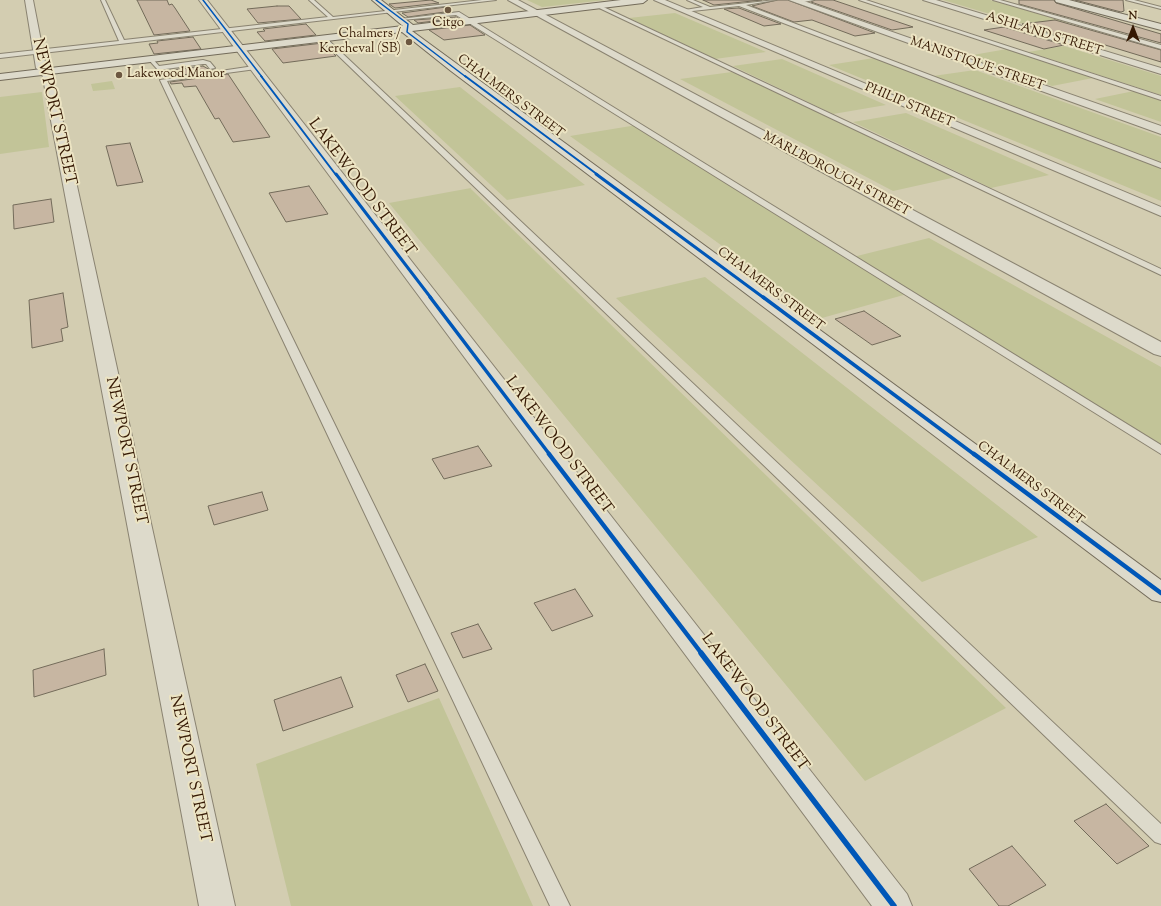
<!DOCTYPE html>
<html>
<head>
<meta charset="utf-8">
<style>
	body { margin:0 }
	#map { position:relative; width:1161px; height:906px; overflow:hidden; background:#d3cdb1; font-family:"Sorts Mill Goudy",serif }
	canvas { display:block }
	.north { position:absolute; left:1113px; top:8px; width:40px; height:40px; -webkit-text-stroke:3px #ece4c3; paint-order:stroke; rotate:0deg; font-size:11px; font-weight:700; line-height:16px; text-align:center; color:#341803 }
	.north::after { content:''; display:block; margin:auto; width:14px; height:18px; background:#341803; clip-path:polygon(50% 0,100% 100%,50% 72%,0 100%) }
</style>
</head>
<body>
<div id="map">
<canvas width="1161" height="906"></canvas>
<div class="north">N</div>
</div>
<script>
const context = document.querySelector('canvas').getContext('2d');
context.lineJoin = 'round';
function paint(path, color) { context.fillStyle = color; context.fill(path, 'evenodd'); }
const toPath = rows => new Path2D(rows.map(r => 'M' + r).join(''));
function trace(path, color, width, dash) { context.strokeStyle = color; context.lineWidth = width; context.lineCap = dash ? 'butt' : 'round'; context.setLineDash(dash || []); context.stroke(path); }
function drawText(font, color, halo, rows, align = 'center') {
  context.font = font + ' "Sorts Mill Goudy",serif'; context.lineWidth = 4; context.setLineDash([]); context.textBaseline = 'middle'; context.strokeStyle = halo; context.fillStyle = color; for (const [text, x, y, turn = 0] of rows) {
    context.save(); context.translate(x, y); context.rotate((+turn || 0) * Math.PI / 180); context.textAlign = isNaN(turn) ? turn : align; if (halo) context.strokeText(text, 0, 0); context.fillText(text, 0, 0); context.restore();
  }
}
const green = toPath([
	[527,0,606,0,542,7],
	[943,0,990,0,1071,23,1037,28],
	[675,13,766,52,715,59,629,18],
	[1064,46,1161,76,1161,95,1028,52],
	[1007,49,1093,78,1052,86,967,56],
	[874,58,1161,168,1161,201,829,65],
	[782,59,886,105,833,114,733,66],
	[975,70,1161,137,1161,163,933,76],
	[732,72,956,177,893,191,680,79],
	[112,81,115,89,93,91,91,84],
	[460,87,585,185,507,200,395,96],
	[1134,91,1161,100,1161,122,1095,99],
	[42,92,49,147,0,154,0,97],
	[906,113,1049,175,991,188,853,122],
	[637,125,907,294,822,318,570,136],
	[471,188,471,189,1006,708,865,781,389,203],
	[929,238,1161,367,1161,445,853,257],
	[705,277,1038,537,922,582,616,298],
	[439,698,533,906,291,906,256,764]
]);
const building = toPath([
	[137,0,167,0,169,5,172,4,175,8,190,31,154,35,137,0],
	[431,0,439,3,395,8,389,4,431,0],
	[703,0,762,0,714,5,703,0],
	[777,0,788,0,875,33,855,36,812,20,794,22,752,6,777,0],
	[815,0,833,0,913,27,892,30,811,2,815,0],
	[1019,0,1054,0,1056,3,1161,34,1161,43,1019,4,1019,0],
	[1075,0,1123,0,1124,11,1121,12,1075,0],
	[277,6,289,6,301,19,258,23,247,9,277,6],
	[446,7,452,11,408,17,402,13,446,7],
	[739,8,781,24,764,26,724,9,739,8],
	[456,17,458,18,418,23,414,20,456,17],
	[1055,20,1161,50,1161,62,1092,41,1082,43,1022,24,1055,20],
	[306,24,316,35,265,41,257,32,265,31,263,29,306,24],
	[470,25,485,35,444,40,429,30,470,25],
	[1004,27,1064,45,1044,49,984,30,1004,27],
	[193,37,201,49,154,54,149,44,158,43,157,41,193,37],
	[323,43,336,56,283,63,272,49,323,43],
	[203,66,210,70,217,70,168,77,164,71,203,66],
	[228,74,270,137,233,142,219,118,215,119,196,86,184,87,182,83,171,84,170,82,228,74],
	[130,143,143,182,117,186,106,146,130,143],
	[309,186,328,214,286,222,269,193,309,186],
	[51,199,54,222,14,229,13,205,51,199],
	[63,293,68,327,61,329,63,341,32,348,29,300,63,293],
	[864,311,901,336,872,345,835,319,864,311],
	[478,446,492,466,444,479,432,459,478,446],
	[262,492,268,510,214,525,208,506,262,492],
	[575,589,593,616,552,631,534,603,575,589],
	[478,624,492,649,463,658,451,633,478,624],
	[104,649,106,675,34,697,33,670,104,649],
	[425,664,438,691,408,702,396,675,425,664],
	[341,677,353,707,283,731,274,700,341,677],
	[1106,804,1149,846,1117,864,1074,821,1106,804],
	[1012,846,1046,885,1008,906,999,906,969,869,1012,846]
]);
const lane = toPath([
	[101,0,105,0,124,40,328,17,309,0,314,0,333,17,482,0,496,0,0,58,0,54,119,41,101,0],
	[687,0,693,0,710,7,776,0,746,5,1161,163,1161,168,739,6,683,12,685,10,703,7,687,0],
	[814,0,798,3,796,2,802,0,814,0],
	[859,0,866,0,1161,96,1161,100,859,0],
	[993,0,1000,0,1161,45,1161,49,993,0],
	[1126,0,1134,0,1161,7,1161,9,1126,0],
	[597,4,1161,269,1161,275,595,6,597,4],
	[459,12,1161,445,1161,454,456,15,402,20,400,19,459,12],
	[321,37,325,37,1161,824,1161,844,1155,842,321,39,321,37],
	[151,57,159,66,203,60,210,62,215,68,210,69,206,64,203,64,158,70,148,59,151,57],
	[254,66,256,69,167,81,570,906,550,906,160,80,254,66]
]);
const street = toPath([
	[25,0,33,0,46,67,52,72,235,906,199,906,42,73,36,68,25,0],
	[199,0,207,0,907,894,912,906,872,906,199,0],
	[508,0,518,0,1161,342,1161,356,1154,354,508,0],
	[654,0,665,0,1161,207,1161,216,654,0],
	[789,0,801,0,1161,126,1161,134,789,0],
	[923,0,936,0,1161,68,1161,74,923,0]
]);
const secondary = toPath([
	[372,0,381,0,413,25,621,0,647,0,643,3,412,31,1161,580,1161,602,1152,600,451,71,402,32,0,80,0,74,403,26,372,0],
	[1055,0,1069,0,1161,24,1161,30,1056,2,1055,0]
]);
const cyclewayFar5 = toPath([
	[203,0,262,77],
	[376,0,408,24,407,32,466,77]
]);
const cyclewayFar4 = toPath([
	[261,76,336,175],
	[465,76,598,175]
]);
const cyclewayFar3 = toPath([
	[336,174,431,298],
	[596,174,764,298]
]);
const cyclewayFar2 = toPath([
	[430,297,550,455],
	[763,297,975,455]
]);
const cyclewayFar1 = toPath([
	[549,454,702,654],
	[974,454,1161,593]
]);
const cycleway = toPath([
	[701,653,894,906]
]);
const markers = [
	[448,10,4,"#6c5740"],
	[409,42,4,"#6c5740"],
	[119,75,4,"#6c5740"]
];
const farPoinames = [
	["Citgo",448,24],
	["Chalmers /",401,35,"right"],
	["Kercheval (SB)",401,50,"right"],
	["Lakewood Manor",127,75,"left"]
];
const farStreetnames = [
	["ASHLAND STREET",1044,35,17],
	["MANISTIQUE STREET",977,65,19],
	["CHALMERS STREET",510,97,37],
	["PHILIP STREET",909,106,23],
	["MARLBOROUGH STREET",836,175,28],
	["CHALMERS STREET",770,290,37],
	["CHALMERS STREET",1030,484,37]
];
const streetNames = [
	["NEWPORT STREET",53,112,77],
	["LAKEWOOD STREET",361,188,53],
	["LAKEWOOD STREET",558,446,53],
	["NEWPORT STREET",125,451,78],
	["LAKEWOOD STREET",754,703,53],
	["NEWPORT STREET",189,769,78]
];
paint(green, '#c2c498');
paint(building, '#c7b6a2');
trace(building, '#736b5a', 1);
trace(lane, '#8a8371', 2);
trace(street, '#8a8371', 2);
trace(secondary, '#736b5a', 2);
paint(lane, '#dddacb');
paint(street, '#dddacb');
paint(secondary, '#dddacb');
trace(cyclewayFar5, '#0057b8', 1.5);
trace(cyclewayFar4, '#0057b8', 2);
trace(cyclewayFar3, '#0057b8', 3);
trace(cyclewayFar2, '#0057b8', 3.5);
trace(cyclewayFar1, '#0057b8', 4.5);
trace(cycleway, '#0057b8', 5.5);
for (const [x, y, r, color] of markers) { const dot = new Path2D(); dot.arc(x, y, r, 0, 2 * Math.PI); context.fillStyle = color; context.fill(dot); trace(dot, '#ece4c3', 1.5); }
drawText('13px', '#341803', '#ece4c3', farPoinames);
drawText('13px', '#341803', '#ece4c3', farStreetnames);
drawText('16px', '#341803', '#ece4c3', streetNames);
</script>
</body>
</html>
